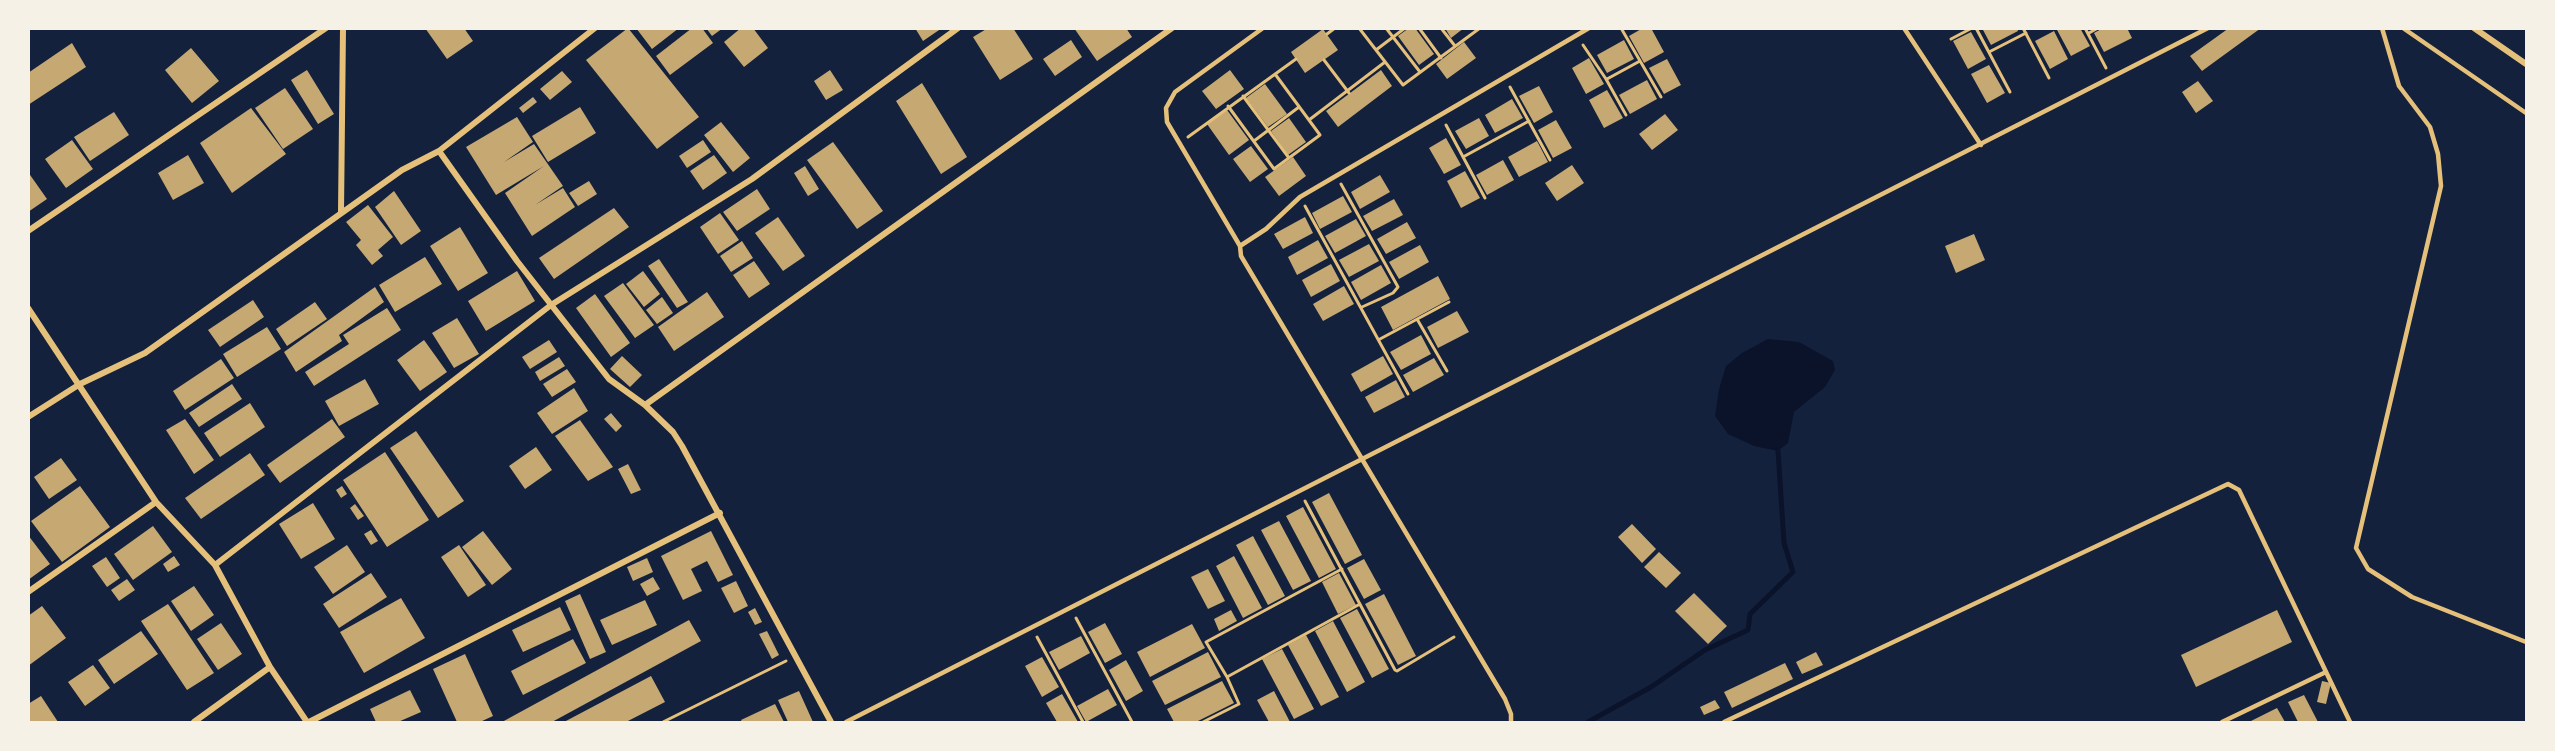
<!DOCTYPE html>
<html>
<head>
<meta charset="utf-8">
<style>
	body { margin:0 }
	#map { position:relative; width:2555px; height:751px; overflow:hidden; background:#14213d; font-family:"Varela Round",sans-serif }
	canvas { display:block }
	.frame { position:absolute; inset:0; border:30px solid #f6f1e7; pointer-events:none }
</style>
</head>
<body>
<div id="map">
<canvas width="2555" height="751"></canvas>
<div class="frame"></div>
</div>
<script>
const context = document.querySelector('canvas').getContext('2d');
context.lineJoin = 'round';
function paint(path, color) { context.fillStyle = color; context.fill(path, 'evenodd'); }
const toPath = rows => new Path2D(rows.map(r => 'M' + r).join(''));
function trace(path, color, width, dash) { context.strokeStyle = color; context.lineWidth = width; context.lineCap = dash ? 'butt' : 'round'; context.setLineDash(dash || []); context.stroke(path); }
const water = toPath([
	[1768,339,1799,342,1833,361,1835,370,1825,387,1794,412,1788,443,1778,451,1754,446,1728,434,1715,416,1719,389,1726,366,1742,353]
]);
const stream = toPath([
	[1588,722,1651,687,1705,650,1748,630,1750,614,1793,572,1784,543,1778,451]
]);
const building = toPath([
	[425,28,464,28,473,41,447,59],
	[628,28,699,117,657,149,586,60],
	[636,28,679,28,652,49],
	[692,28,702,28,713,43,670,75,656,56],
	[706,28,723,28,712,36],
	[741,28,753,28,768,48,744,67,724,42],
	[915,28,942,28,923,41],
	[988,28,1013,28,1033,59,1000,80,973,37],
	[1074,28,1126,28,1132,37,1097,61],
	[1409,28,1415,28,1434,54,1419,65,1398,36],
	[1445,28,1464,28,1451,38],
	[1643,28,1651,28,1664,52,1644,63,1629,36],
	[1982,28,2017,28,2018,31,1991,45],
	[2056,28,2080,28,2090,46,2071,56],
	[2103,28,2127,28,2132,38,2104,52,2094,33],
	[2229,28,2261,28,2202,71,2190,56],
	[1323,29,1338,50,1305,73,1291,52],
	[2054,31,2068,59,2050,69,2035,41],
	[1971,32,1986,59,1968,69,1953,41],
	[1071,40,1082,57,1055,76,1043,59],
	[1624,40,1634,59,1607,73,1597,55],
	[1464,42,1476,58,1447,79,1436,64],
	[72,43,86,67,28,105,28,73],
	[191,48,219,81,192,103,165,70],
	[1589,58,1604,84,1586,94,1572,68],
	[1667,59,1681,85,1664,94,1649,68],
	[1989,65,2005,93,1987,103,1971,74],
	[307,70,334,114,318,124,291,80],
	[830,70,843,90,826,100,814,81],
	[1230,70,1244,89,1216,109,1202,91],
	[1381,70,1392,86,1338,127,1326,111],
	[562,71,572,82,550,100,540,89],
	[1647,80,1657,99,1630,114,1619,95],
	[2198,81,2213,101,2196,113,2182,92],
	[922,83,967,157,941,174,896,101],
	[1265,84,1287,114,1268,127,1246,98],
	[1539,86,1553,112,1534,123,1519,96],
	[285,88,313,129,283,149,255,108],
	[1607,90,1623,118,1604,128,1589,100],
	[533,97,537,102,523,113,519,108],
	[1512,99,1523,118,1495,133,1485,115],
	[580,107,596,133,548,162,532,136],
	[251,108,286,154,232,193,200,143],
	[1227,110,1249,140,1229,155,1207,124],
	[114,112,129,135,90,161,74,137],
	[1665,114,1678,130,1652,150,1639,134],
	[517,117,533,142,504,162,534,144,563,186,535,205,563,188,575,207,532,236,505,193,544,166,496,195,466,147],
	[1289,118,1306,142,1288,155,1271,131],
	[1479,118,1489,136,1466,149,1455,131],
	[1556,120,1572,148,1553,158,1538,130],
	[721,122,750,158,733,172,704,135],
	[1446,138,1461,165,1444,174,1429,148],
	[72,140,93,169,66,188,45,159],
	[703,140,711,152,687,168,679,156],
	[1537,141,1548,162,1519,177,1508,157],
	[833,142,883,211,857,229,807,160],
	[1251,146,1268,169,1250,182,1233,159],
	[188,155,204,183,173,200,158,173],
	[714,155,727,173,703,190,690,171],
	[1293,157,1306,176,1279,196,1265,177],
	[1503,160,1514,180,1487,195,1476,175],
	[1572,165,1584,183,1557,201,1545,183],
	[805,166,819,189,808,196,794,173],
	[1465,171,1480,198,1461,208,1447,181],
	[28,172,47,199,28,212],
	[1380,175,1390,192,1360,209,1351,192],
	[589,181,597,194,578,206,569,193],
	[757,189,770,209,737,231,723,212],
	[394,191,421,231,401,245,375,207],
	[1343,196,1352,212,1320,229,1312,213],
	[1394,199,1403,215,1372,231,1363,216],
	[368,205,393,237,378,250,383,256,372,265,356,245,361,240,346,222],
	[614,208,629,227,554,279,539,258],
	[720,213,739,240,718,254,700,227],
	[778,217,805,256,783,271,755,233],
	[1305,217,1313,233,1283,249,1274,234],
	[1356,219,1366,236,1335,253,1325,236],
	[1407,222,1416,238,1386,254,1377,239],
	[460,227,488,273,458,291,430,246],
	[1974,234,1985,260,1956,273,1945,246],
	[1318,240,1328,258,1297,275,1288,257],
	[742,241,753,258,731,272,720,256],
	[1369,244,1379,261,1349,277,1339,260],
	[1420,245,1429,262,1399,279,1389,262],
	[425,257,442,284,395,312,379,285],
	[659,259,688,302,677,308,648,266],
	[754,261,770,284,749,298,733,275],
	[1331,264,1340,281,1311,297,1302,280],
	[1381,265,1391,283,1361,300,1351,282],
	[517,271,535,301,486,331,468,301],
	[643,271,660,294,644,307,626,284],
	[1438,276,1450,299,1393,330,1381,307],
	[623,283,654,325,635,338,604,296],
	[1344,286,1354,304,1323,321,1313,304],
	[375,287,384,302,339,335,342,341,296,372,284,352],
	[707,292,724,317,674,351,658,327],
	[595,294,630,343,611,357,576,308],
	[662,297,673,313,657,324,646,310],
	[253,300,264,317,220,347,208,330],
	[315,302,327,319,287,346,276,329],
	[387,308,401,330,314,386,305,372,349,344,343,335],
	[1457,311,1469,332,1438,348,1427,327],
	[457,318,479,354,454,368,432,333],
	[267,327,281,349,237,377,223,354],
	[1421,335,1431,354,1401,370,1390,352],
	[424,340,447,372,420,391,397,360],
	[549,340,557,352,530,369,522,357],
	[622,356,642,375,630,387,610,369],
	[1383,356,1393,374,1361,392,1351,374],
	[559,357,565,366,540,381,535,372],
	[1434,358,1444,375,1413,392,1403,375],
	[221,359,234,378,185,410,173,391],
	[567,369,576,382,552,397,543,384],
	[365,379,379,404,339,426,325,401],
	[1396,380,1405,397,1374,413,1365,397],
	[232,384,242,399,199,427,189,413],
	[574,388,588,411,552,434,537,413],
	[250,403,265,427,220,457,204,433],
	[611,413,622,426,616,432,604,419],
	[185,419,214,460,194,474,166,430],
	[332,419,345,437,280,483,267,465],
	[580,420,613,467,588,481,555,436],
	[416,431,464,501,438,518,390,448],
	[536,447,552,470,525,489,509,466],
	[385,452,429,520,387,547,343,480],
	[250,453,265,475,201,519,185,498],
	[61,458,77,480,49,499,34,477],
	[628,464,641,490,631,494,618,469],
	[80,486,110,527,62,562,31,521],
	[342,486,347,494,341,498,336,490],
	[1329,493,1362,555,1345,564,1312,502],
	[313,503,335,539,301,559,279,524],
	[355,504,364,516,358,520,350,508],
	[1303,507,1336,569,1319,578,1286,516],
	[1279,521,1311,581,1293,590,1261,530],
	[1632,524,1656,549,1642,563,1618,537],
	[153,526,172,552,133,580,114,554],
	[371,530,378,541,371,545,364,534],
	[483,531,512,569,492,585,462,547],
	[711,531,733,575,718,582,707,561,691,569,702,591,683,600,661,556],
	[28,535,50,564,28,580],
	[1253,536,1285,596,1268,605,1236,545],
	[347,545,365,572,333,594,314,567],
	[459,545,486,585,468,597,441,557],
	[1659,552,1681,573,1666,588,1644,567],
	[174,556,180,565,168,572,163,564],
	[1234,556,1262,608,1243,618,1216,566],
	[106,557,120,578,107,587,92,566],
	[647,558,653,572,633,581,627,567],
	[1364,559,1381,590,1364,599,1347,568],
	[1208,569,1225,601,1208,609,1191,577],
	[371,573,387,597,339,628,323,604],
	[1339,573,1356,605,1338,614,1322,582],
	[653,577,660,589,647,596,640,584],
	[127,579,135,590,119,601,111,590],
	[736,581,748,606,734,613,721,588],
	[194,586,214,615,191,631,171,601],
	[1694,593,1727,626,1708,644,1675,611],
	[580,594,606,652,590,659,565,601],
	[1384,594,1416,656,1398,665,1365,604],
	[401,598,425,638,364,673,340,632],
	[645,600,657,625,612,645,600,620],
	[168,604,214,673,187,690,141,621],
	[42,606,66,638,28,666,28,616],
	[560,607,571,630,523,652,512,630],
	[755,608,762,622,755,625,748,612],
	[1357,609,1389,669,1372,678,1340,618],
	[1231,610,1237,621,1219,631,1214,619],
	[2277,610,2292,642,2196,687,2181,655],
	[689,620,701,641,552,722,502,722],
	[1333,621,1365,682,1347,692,1315,631],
	[221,623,242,654,218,670,197,639],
	[1105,623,1122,654,1105,663,1088,632],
	[1192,624,1205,648,1150,677,1137,652],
	[141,631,158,654,114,684,98,660],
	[767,631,779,655,772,659,759,634],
	[1306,635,1339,697,1321,706,1288,645],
	[1081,636,1090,653,1059,670,1049,652],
	[573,639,586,663,523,695,511,671],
	[1282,649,1314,709,1294,719,1262,659],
	[1208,652,1221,677,1165,705,1152,681],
	[1816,652,1823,665,1802,674,1796,662],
	[465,654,493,716,480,722,457,722,433,669],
	[1042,657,1059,687,1042,697,1025,666],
	[1126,660,1143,691,1126,701,1109,670],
	[1785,663,1793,679,1732,708,1724,692],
	[93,665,110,688,85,706,68,682],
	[651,676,665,702,626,722,564,722],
	[1222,681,1234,703,1196,722,1174,722,1167,709],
	[2322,681,2331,683,2326,704,2317,702],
	[1108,689,1117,705,1086,722,1077,706],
	[410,690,421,712,398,722,376,722,370,709],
	[799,691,813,722,788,722,778,700],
	[1274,691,1290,722,1269,722,1257,700],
	[1062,694,1078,722,1057,722,1046,703],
	[2304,695,2318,722,2298,722,2288,702],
	[41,696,58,722,28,722,28,704],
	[1715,700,1720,708,1704,715,1700,707],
	[775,704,784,722,742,722,741,720],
	[2277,708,2285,722,2249,722]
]);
const path = toPath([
	[1359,28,1403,85,1480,28],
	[1386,28,1420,72],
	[1419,28,1441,58],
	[1441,28,1455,46],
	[1621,28,1661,97],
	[1976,28,2010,92],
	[2023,28,2049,78],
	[2085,28,2106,68],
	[2089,33,2098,28],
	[1327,34,1335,28],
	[1951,39,1972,28],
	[1583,45,1606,79,1626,115],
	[1376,50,1405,28],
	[1989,52,2026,33],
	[1324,60,1349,93],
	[1607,79,1640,61],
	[1510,87,1550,160],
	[1243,96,1289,158],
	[1228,106,1274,169,1320,135,1275,74],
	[1309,120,1385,62],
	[1446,125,1485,198],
	[1188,137,1296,59],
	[1254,141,1299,107],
	[1463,157,1529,121],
	[1341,184,1398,287,1393,293,1362,307],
	[1305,206,1408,394],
	[1417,319,1447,371],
	[1380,339,1449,302],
	[1305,501,1395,670,1397,671,1454,637],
	[1342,569,1206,642,1227,677,1360,604],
	[1076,618,1132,722],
	[1037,637,1083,722],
	[663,722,786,661],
	[1203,722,1239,704,1227,677]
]);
const service = toPath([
	[1904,28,1981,145],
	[2382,28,2399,86,2430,127,2438,154,2441,186,2356,548,2368,569,2412,597,2526,642],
	[2403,28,2526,113],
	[1240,246,1167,122,1166,108,1175,92,1263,28],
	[846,722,2208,28],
	[1511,722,1511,714,1505,699,1241,256,1240,246,1266,229,1300,197,1589,28],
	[1724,722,2228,484,2239,490,2350,722],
	[2222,722,2326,672]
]);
const minor = toPath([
	[595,28,439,151,517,261,609,379,645,405,673,432,682,446,831,722],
	[2474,28,2526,64],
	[341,212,343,28],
	[28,231,326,28],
	[28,308,156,502,215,565,270,667,307,722],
	[645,405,1172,28],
	[28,417,80,384,145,353,402,170,439,151],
	[215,565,551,305,752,179,958,28],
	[28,592,156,502],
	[194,722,270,667],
	[309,722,720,513]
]);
paint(water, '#0b132b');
trace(stream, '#0b132b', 5);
paint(building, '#c6a872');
trace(path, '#e5c07b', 3);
trace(service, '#e5c07b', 4.5);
trace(minor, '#e5c07b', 6);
</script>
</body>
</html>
